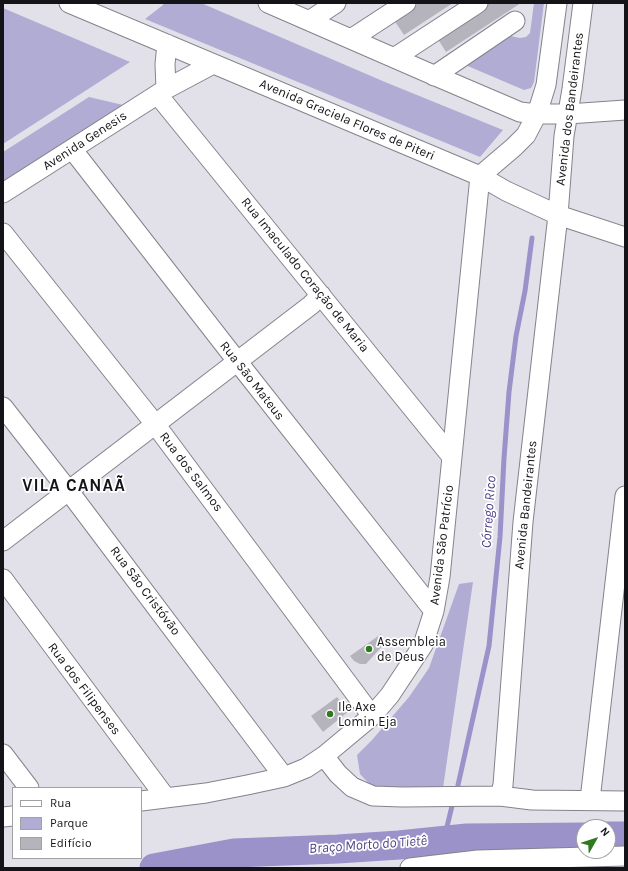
<!DOCTYPE html>
<html>
<head>
<meta charset="utf-8">
<style>
	body { margin:0 }
	#map { position:relative; width:628px; height:871px; overflow:hidden; background:#e2e1ea; font-family:Karla,sans-serif }
	canvas { display:block }
	.frame { position:absolute; inset:0; border:4px solid #141317; pointer-events:none }
	.legend { position:absolute; left:12px; top:787px; width:130px; height:72px; box-sizing:border-box; background:#fff; border:1px solid #a1a1a2; margin:0; padding:5px 7px; list-style:none; font-size:12px; color:#141317 }
	.legend li { display:flex; align-items:center; gap:8px; height:20px }
	.legend b { width:20px; border:1px solid #a1a1a2 }
	.north { position:absolute; left:576px; top:819px; width:40px; height:40px; box-sizing:border-box; background:#fff; border:1px solid #a1a1a2; border-radius:50%; rotate:51deg; font-size:11px; font-weight:700; line-height:16px; text-align:center; color:#141317 }
	.north::after { content:''; display:block; margin:auto; width:14px; height:18px; background:#2f7a20; clip-path:polygon(50% 0,100% 100%,50% 72%,0 100%) }
</style>
</head>
<body>
<div id="map">
<canvas width="628" height="871"></canvas>
<div class="frame"></div>
<ul class="legend">
<li><b style="height:5px;background:#fff"></b>Rua</li>
<li><b style="height:11px;background:#b1acd4"></b>Parque</li>
<li><b style="height:11px;background:#b5b4bd"></b>Edifício</li>
</ul>
<div class="north">N</div>
</div>
<script>
const context = document.querySelector('canvas').getContext('2d');
context.lineJoin = 'round';
function paint(path, color) { context.fillStyle = color; context.fill(path, 'evenodd'); }
const toPath = rows => new Path2D(rows.map(r => 'M' + r).join(''));
function trace(path, color, width, dash) { context.strokeStyle = color; context.lineWidth = width; context.lineCap = dash ? 'butt' : 'round'; context.setLineDash(dash || []); context.stroke(path); }
function drawText(font, color, halo, rows, align = 'center') {
  context.font = font + ' Karla,sans-serif'; context.lineWidth = 3.5; context.setLineDash([]); context.textBaseline = 'middle'; context.strokeStyle = halo; context.fillStyle = color; for (const [text, x, y, turn = 0] of rows) {
    context.save(); context.translate(x, y); context.rotate((+turn || 0) * Math.PI / 180); context.textAlign = isNaN(turn) ? turn : align; if (halo) context.strokeText(text, 0, 0); context.fillText(text, 0, 0); context.restore();
  }
}
const green = toPath([
	[163,3,201,3,385,82,503,130,480,157,145,19,163,5],
	[534,3,544,3,534,82,531,88,524,90,463,64,506,35,520,38,526,37,530,33],
	[3,8,130,62,3,144],
	[89,97,123,105,3,181,3,152],
	[473,582,443,788,373,788,360,774,357,755,372,740,409,697,429,668,459,584]
]);
const stream = toPath([
	[458,785,489,646,500,537,504,458,509,392,516,336,525,291,532,238],
	[444,839,452,806]
]);
const river = toPath([
	[608,836,625,836],
	[154,868,234,853,338,849,399,845,467,838,584,837]
]);
const building = toPath([
	[419,3,453,3,404,35,394,20],
	[486,3,521,3,446,52,436,36],
	[381,634,385,643,366,664,360,664,354,661,350,656],
	[337,697,349,711,323,732,311,716]
]);
const street = toPath([
	[69,3,480,176,506,191,558,215,625,237],
	[268,3,431,74,520,112,537,114,568,114,625,110],
	[309,21,336,3],
	[351,39,406,3],
	[394,58,478,3],
	[434,76,515,21],
	[166,89,165,64,167,44],
	[158,95,452,457],
	[72,149,237,361,434,611],
	[3,193,166,89,213,64],
	[3,233,155,424,372,716],
	[3,407,68,490,284,777],
	[3,541,311,305,321,295],
	[3,579,166,798],
	[3,754,29,788],
	[324,756,338,774,352,787,373,796,402,797,500,796,532,800,625,801],
	[500,796,503,785,523,522,558,215,564,136,572,89,583,3],
	[590,800,625,496],
	[141,801,206,793,247,785,284,777,306,768,324,756,372,716,390,695,423,645,434,611,440,577,480,176,514,147,526,135,537,114,546,85,557,3],
	[3,817,13,816],
	[410,868,478,860,625,856]
]);
const markers = [
	[369,649,4,"#2f7a20"],
	[330,714,4,"#2f7a20"]
];
const streetNames = [
	["Avenida dos Bandeirantes",570,109,-83],
	["Avenida Graciela Flores de Piteri",347,120,23],
	["Avenida Genesis",85,141,-33],
	["Rua Imaculado Coração de Maria",305,275,51],
	["Rua São Mateus",252,381,52],
	["Rua dos Salmos",191,472,53],
	["Avenida Bandeirantes",526,505,-84],
	["Avenida São Patrício",442,545,-83],
	["Rua São Cristóvão",145,591,53],
	["Rua dos Filipenses",84,689,53]
];
const poiNames = [
	["Assembleia",377,642],
	["de Deus",377,657],
	["Ile Axe",338,707],
	["Lomin Eja",338,722]
];
const waterNames = [
	["Córrego Rico",489,512,-86],
	["Braço Morto do Tietê",368,845,-4]
];
const districtNames = [
	["VILA CANAÃ",74,486]
];
paint(green, '#b1acd4');
trace(stream, '#9a92c9', 5);
trace(river, '#9a92c9', 29);
paint(building, '#b5b4bd');
trace(street, '#84838c', 21);
trace(street, '#fff', 19);
for (const [x, y, r, color] of markers) { const dot = new Path2D(); dot.arc(x, y, r, 0, 2 * Math.PI); context.fillStyle = color; context.fill(dot); trace(dot, '#fff', 1.5); }
drawText('13px', '#141317', '#fff', streetNames);
drawText('13px', '#141317', '#fff', poiNames, 'left');
drawText('italic 14px', '#53448a', '#fff', waterNames);
context.letterSpacing = '1px';
drawText('bold 17px', '#141317', '#fff', districtNames);
context.letterSpacing = '0px';
</script>
</body>
</html>
